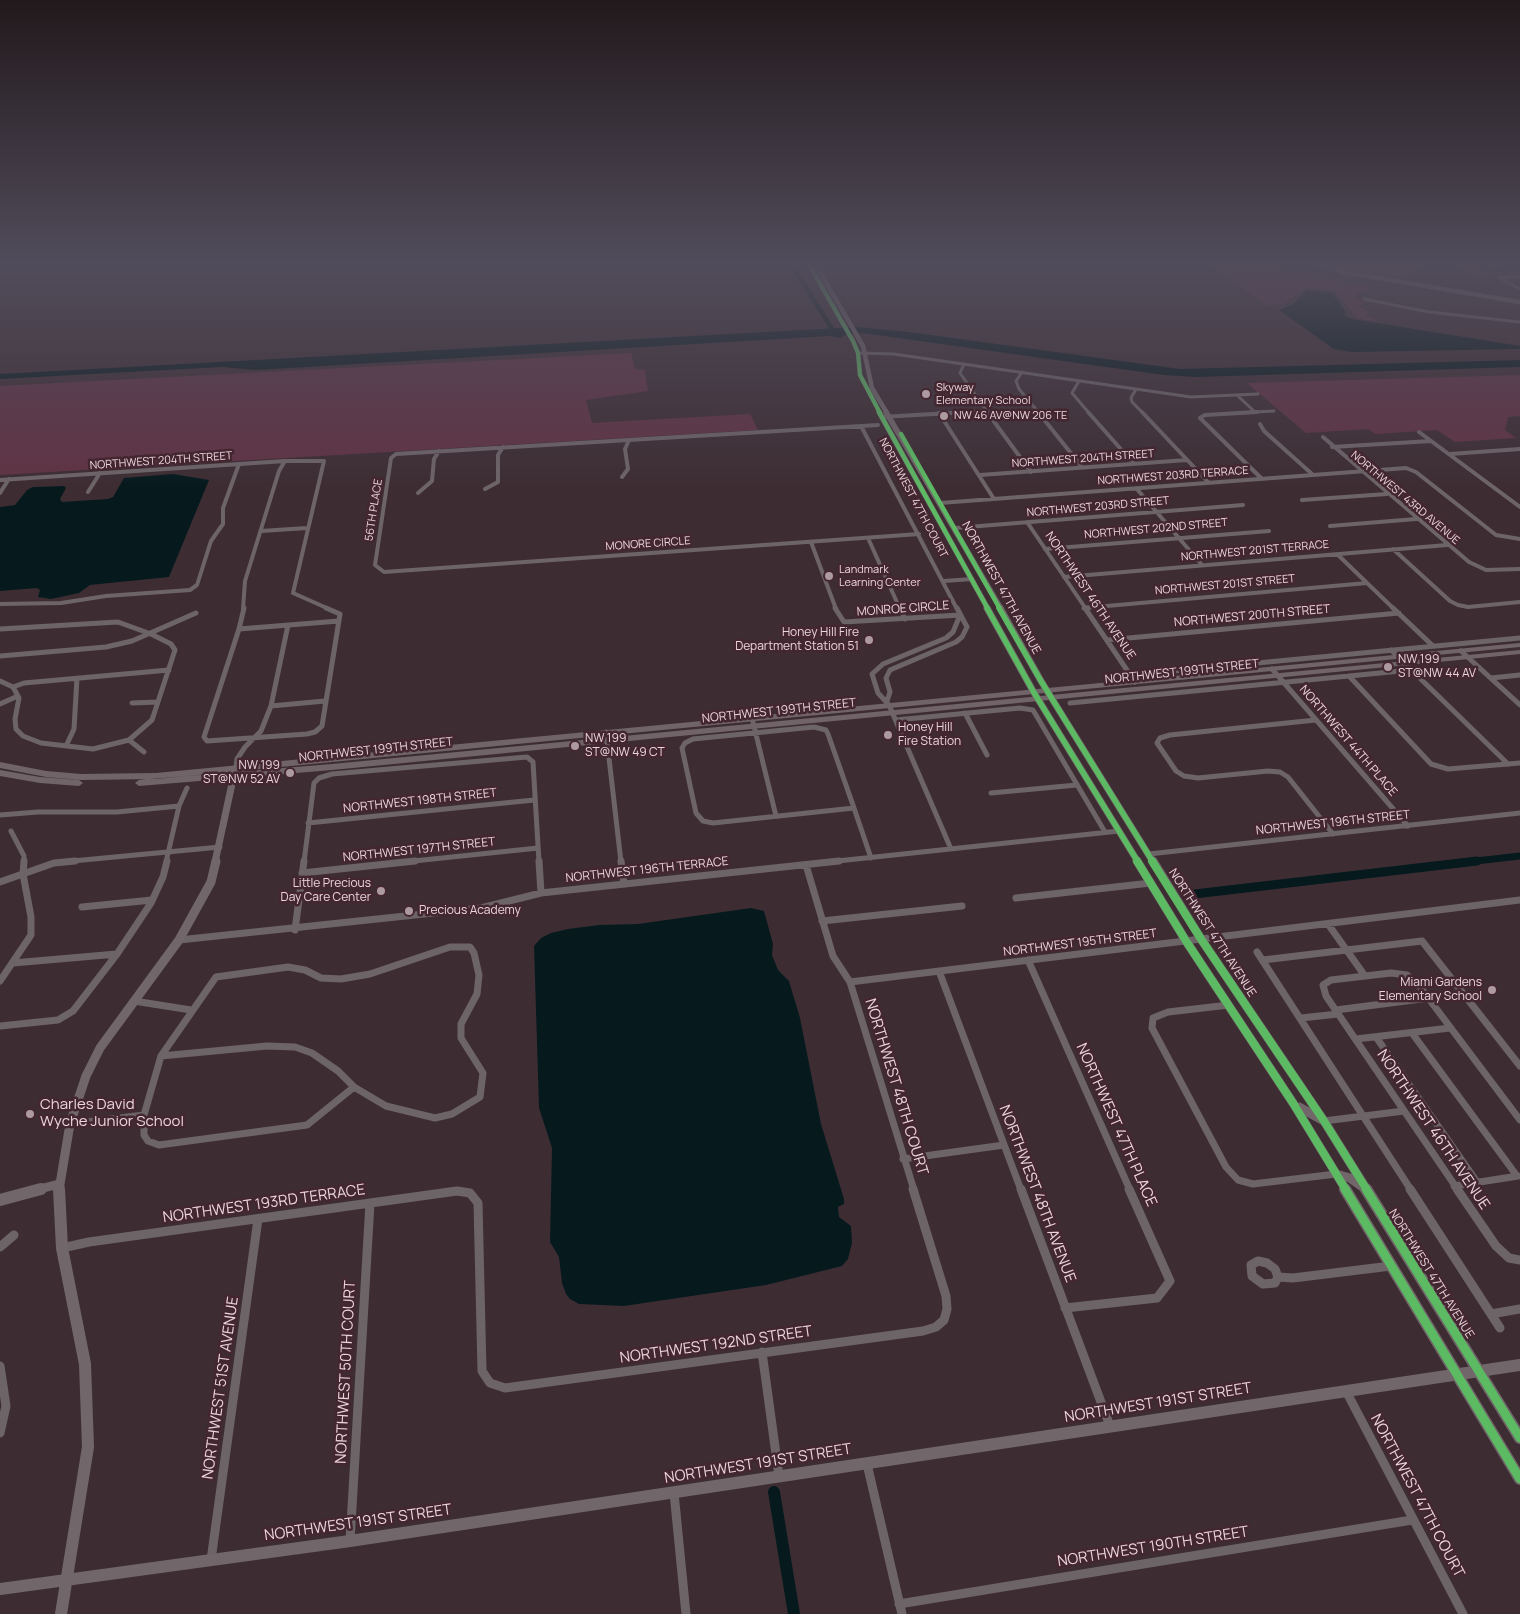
<!DOCTYPE html>
<html>
<head>
<meta charset="utf-8">
<style>
	body { margin:0 }
	canvas { display:block; background:#3d2d33 }
</style>
</head>
<body>
<canvas width="1520" height="1614"></canvas>
<script>
const context = document.querySelector('canvas').getContext('2d');
context.lineJoin = 'round';
function paint(path, color) { context.fillStyle = color; context.fill(path, 'evenodd'); }
const toPath = rows => new Path2D(rows.map(r => 'M' + r).join(''));
function trace(path, color, width, dash) { context.strokeStyle = color; context.lineWidth = width; context.lineCap = dash ? 'butt' : 'round'; context.setLineDash(dash || []); context.stroke(path); }
function drawText(font, color, halo, rows, align = 'center') {
  context.font = font + ' Manrope,sans-serif'; context.lineWidth = 5; context.setLineDash([]); context.textBaseline = 'middle'; context.strokeStyle = halo; context.fillStyle = color; for (const [text, x, y, turn = 0] of rows) {
    context.save(); context.translate(x, y); context.rotate((+turn || 0) * Math.PI / 180); context.textAlign = isNaN(turn) ? turn : align; if (halo) context.strokeText(text, 0, 0); context.fillText(text, 0, 0); context.restore();
  }
}
const green = toPath([
	[1206,261,1243,261,1259,267,1371,286,1368,291,1353,293,1356,295,1354,298,1365,303,1357,306,1368,311,1366,317,1375,318,1373,321,1357,318,1335,291,1328,290,1304,289,1284,304,1267,306],
	[1320,261,1460,261,1488,276,1477,277,1453,263,1422,265,1404,279,1337,268],
	[631,353,635,369,645,370,648,391,586,400,592,423,750,414,758,430,0,475,0,386],
	[1520,375,1520,416,1508,417,1505,430,1516,438,1455,442,1437,430,1376,434,1368,429,1306,433,1247,383]
]);
const water = toPath([
	[1307,290,1332,293,1346,312,1344,315,1352,319,1520,346,1520,349,1351,352,1334,349,1279,310,1293,304],
	[857,327,909,332,1180,369,1520,360,1520,367,1196,377,1164,375,862,333,845,335,840,338,830,336,256,370,222,367,0,379,0,374],
	[173,474,209,480,169,577,90,585,79,593,51,599,38,597,40,590,37,588,0,591,0,507,15,505,27,490,33,487,64,486,66,488,60,499,62,502,108,499,113,497,124,478],
	[751,908,764,911,773,944,772,955,778,970,789,981,800,1018,821,1124,844,1199,844,1204,838,1207,839,1217,851,1226,852,1243,848,1259,842,1266,766,1285,624,1306,579,1304,570,1299,566,1294,562,1283,559,1257,550,1242,552,1148,539,1108,534,946,541,938,551,933,568,929,599,925,638,924]
]);
const canalFar3 = toPath([
	[791,261,793,265],
	[795,270,834,332]
]);
const canalFar2 = toPath([
	[1467,862,1520,856]
]);
const canalFar1 = toPath([
	[1186,895,1477,861]
]);
const canal = toPath([
	[774,1492,794,1614]
]);
const streetFar4 = toPath([
	[1480,261,1490,265,1520,263],
	[1499,278,1520,289],
	[1499,278,1520,276],
	[1364,299,1429,312,1520,322],
	[858,353,894,354,1191,397,1258,394],
	[964,364,960,373,988,413],
	[1022,372,1016,381,1019,389,1039,413],
	[1079,381,1072,393,1089,413],
	[1136,389,1131,398,1132,402,1143,413],
	[1238,396,1255,412],
	[946,413,985,411],
	[1235,413,1274,411]
]);
const streetFar3 = toPath([
	[987,412,1031,472],
	[1038,412,1082,467],
	[1088,412,1134,464],
	[1142,412,1208,482],
	[1257,412,1205,415,1200,418,1261,478],
	[939,413,994,499],
	[881,417,968,412],
	[1260,424,1264,431,1312,474],
	[878,425,396,454,391,458,375,565,384,572,919,534],
	[861,426,957,609],
	[1419,432,1520,507],
	[1323,437,1469,562,1486,570,1520,569],
	[1332,447,1431,441],
	[1450,454,1520,449],
	[285,461,324,461,293,593,329,609],
	[980,475,1187,460],
	[622,477,628,469,625,449,629,440],
	[0,480,285,461],
	[1136,488,1202,565],
	[485,489,498,482,498,455,503,447],
	[88,492,100,473],
	[0,493,9,479],
	[418,493,432,481,434,459,439,451],
	[1302,500,1387,494],
	[940,503,1406,468,1416,472,1496,535,1520,539],
	[1027,522,1086,609],
	[1330,526,1416,519],
	[955,528,1243,505],
	[261,531,307,528],
	[868,538,900,609],
	[811,542,836,609],
	[1045,549,1269,531],
	[1393,549,1450,601,1458,605,1468,607,1520,602],
	[1337,554,1394,609],
	[1064,577,1447,545],
	[944,581,972,579],
	[0,604,61,603,106,596,190,590,197,585,211,541,223,524,223,508,239,464],
	[1084,608,1367,583],
	[243,609,245,581,279,471,285,461]
]);
const streetFar2 = toPath([
	[244,608,239,629,204,737,207,741,307,734,315,732,322,726,340,614,326,608],
	[835,608,844,622,960,615],
	[900,608,905,619],
	[1084,608,1088,608],
	[1085,608,1135,682],
	[1393,608,1433,646],
	[0,629,118,622,151,634,171,644,175,650,152,720,129,740,93,749,41,743,23,736,16,729,15,719,19,698,13,687,0,681],
	[239,629,339,621],
	[1107,640,1399,613],
	[1391,650,1508,764],
	[1461,651,1520,705],
	[0,656,106,647,132,641,196,613],
	[1272,669,1408,826],
	[1131,675,1520,638],
	[1349,676,1431,764,1448,769,1520,763],
	[1491,678,1520,675],
	[13,687,24,683,169,670],
	[887,701,890,692,886,678,890,670,956,642,962,637,967,627,957,608],
	[132,703,158,702],
	[1070,703,1411,670],
	[0,704,18,696],
	[271,706,325,701],
	[965,713,987,755],
	[752,718,776,816],
	[896,720,1020,708,1033,710,1105,832],
	[1316,720,1170,735,1160,738,1157,743,1176,771,1184,776,1198,778,1268,771,1280,772,1288,777,1333,834],
	[814,727,826,730,828,734,854,808,713,823,703,821,696,813,682,748,685,743,693,739,814,727],
	[606,732,621,862],
	[129,740,144,752],
	[66,746,74,729,77,678],
	[236,768,237,759,245,747,261,731,271,706,288,625],
	[991,793,1077,785],
	[854,808,871,858],
	[0,815,38,812,117,812,179,806],
	[308,823,534,800],
	[11,831,24,856,24,862],
	[951,849,889,705,878,693,872,674,883,664,946,638,953,632,960,615],
	[1149,854,1520,813],
	[62,862,220,847],
	[166,862,179,806,187,788],
	[304,862,314,783,319,778,332,774,527,757,533,762,539,862],
	[404,862,538,848],
	[828,862,1119,831]
]);
const streetFar1 = toPath([
	[539,861,541,893],
	[621,861,624,884],
	[806,865,833,956,850,982,914,1190],
	[302,873,415,861],
	[0,882,54,863,75,861],
	[1016,898,1151,883],
	[82,907,152,900],
	[822,921,962,906],
	[1328,924,1365,976],
	[295,930,304,861],
	[179,940,481,908,541,893,839,861],
	[1257,952,1411,1190],
	[1028,960,1130,1190],
	[1263,960,1422,941,1520,1066],
	[13,963,117,954],
	[939,971,1021,1190],
	[0,981,31,935,31,917,23,874,24,861],
	[850,982,1520,900],
	[134,1001,191,1010],
	[1229,1005,1168,1012,1153,1018,1152,1028,1226,1167,1238,1180,1253,1184,1336,1174],
	[1336,1010,1429,998],
	[1301,1018,1338,1014],
	[0,1026,58,1020,73,1011,117,954,151,903,163,877,167,861],
	[1412,1033,1517,1176],
	[1376,1037,1477,1182],
	[1356,1039,1450,1028],
	[161,1056,144,1115,144,1135,148,1141,159,1145,307,1125,354,1087],
	[161,1056,216,977,288,967,305,970,321,978,341,979,370,974,450,947,470,947,474,953,479,975,477,994,461,1024,461,1038,483,1073,480,1097,452,1114,435,1118,386,1106,354,1087],
	[161,1056,267,1046,295,1047,312,1053,338,1071,354,1087],
	[1324,1121,1404,1111],
	[70,1124,144,1115],
	[903,1159,1004,1145],
	[1454,1186,1518,1176],
	[1458,1190,1326,996,1323,985,1331,980,1391,973,1407,975,1420,987,1520,1120]
]);
const street = toPath([
	[1021,1189,1110,1426],
	[1410,1189,1500,1328],
	[1457,1189,1496,1246,1509,1258,1520,1260],
	[0,1247,14,1235],
	[62,1248,89,1242,457,1191,470,1193,478,1203,482,1371,490,1383,505,1388,923,1331,936,1327,944,1320,947,1309,946,1296,913,1189],
	[1258,1261,1267,1263,1275,1269,1278,1277,1275,1283,1263,1284,1252,1276,1251,1265,1258,1261],
	[1278,1277,1293,1278,1391,1266],
	[1065,1308,1157,1298,1170,1281,1129,1189],
	[1491,1314,1520,1309],
	[762,1352,779,1476],
	[0,1366,6,1406,0,1433],
	[1346,1391,1463,1614],
	[867,1464,902,1614],
	[674,1493,686,1614],
	[350,1541,370,1203],
	[211,1560,258,1219],
	[899,1604,1412,1520]
]);
const secondaryFar4 = toPath([
	[807,261,853,341,858,353,860,375,880,413],
	[1310,261,1343,272,1520,302],
	[820,272,863,346,872,388,887,413]
]);
const secondaryFar3 = toPath([
	[879,412,988,609],
	[886,412,1001,609]
]);
const secondaryFar2 = toPath([
	[987,608,1033,691,1138,862],
	[1000,608,1041,681,1153,862],
	[215,862,235,770]
]);
const secondaryFar1 = toPath([
	[1137,861,1186,941,1293,1103,1346,1190],
	[1153,861,1201,939,1324,1121,1367,1190],
	[1299,1107,1324,1121],
	[1336,1174,1350,1178,1364,1188],
	[36,1190,59,1184],
	[59,1190,70,1124,86,1076,100,1048,179,940,211,882,216,861]
]);
const secondary = toPath([
	[59,1189,62,1248,85,1364,88,1447,61,1614],
	[1345,1189,1520,1479],
	[1366,1189,1520,1438],
	[0,1200,41,1189],
	[0,1589,350,1541,1520,1365]
]);
const primary = toPath([
	[1520,643,1520,647,156,779,81,780,46,777,0,768,0,762,46,771,81,774,156,773,1520,643],
	[1520,650,1520,654,332,770,139,786,135,783,139,780,332,764,1520,650],
	[0,770,40,777,79,780,83,783,79,786,40,783,0,776,0,770]
]);
const cyclewayFar4 = toPath([
	[807,261,853,341,858,353,860,375,880,413]
]);
const cyclewayFar3 = toPath([
	[879,412,988,609],
	[901,434,1000,609]
]);
const cyclewayFar2 = toPath([
	[987,608,1033,691,1138,862],
	[999,608,1041,681,1153,862]
]);
const cyclewayFar1 = toPath([
	[1137,861,1186,941,1293,1103,1346,1190],
	[1152,861,1201,939,1324,1121,1367,1190]
]);
const cycleway = toPath([
	[1345,1189,1520,1479],
	[1366,1189,1520,1438]
]);
const markers = [
	[926,394,5,"#ad9aa1"],
	[944,416,5,"#ad9aa1"],
	[829,576,5,"#ad9aa1"],
	[869,640,5,"#ad9aa1"],
	[1388,667,5,"#ad9aa1"],
	[888,735,5,"#ad9aa1"],
	[575,746,5,"#ad9aa1"],
	[290,773,5,"#ad9aa1"],
	[381,891,5,"#ad9aa1"],
	[409,911,5,"#ad9aa1"],
	[1492,990,5,"#ad9aa1"],
	[30,1114,5,"#ad9aa1"]
];
const farPoinames = [
	["Skyway",936,388],
	["Elementary School",936,401],
	["NW 46 AV@NW 206 TE",954,416],
	["Landmark",839,570],
	["Learning Center",839,583]
];
const farStreetnames = [
	["NORTHWEST 204TH STREET",1083,459,-4],
	["NORTHWEST 204TH STREET",161,461,-4],
	["NORTHWEST 203RD TERRACE",1173,476,-4],
	["NORTHWEST 47TH COURT",913,498,62],
	["NORTHWEST 43RD AVENUE",1405,498,40],
	["NORTHWEST 203RD STREET",1098,507,-5],
	["56TH PLACE",374,510,-81],
	["NORTHWEST 202ND STREET",1156,529,-5],
	["MONORE CIRCLE",648,544,-4],
	["NORTHWEST 201ST TERRACE",1255,551,-5],
	["NORTHWEST 201ST STREET",1225,585,-5]
];
const streetNames = [
	["NORTHWEST 47TH AVENUE",1001,588,61],
	["NORTHWEST 46TH AVENUE",1090,596,56],
	["MONROE CIRCLE",903,609,-4],
	["NORTHWEST 200TH STREET",1252,616,-5],
	["NORTHWEST 199TH STREET",1182,672,-6],
	["NORTHWEST 199TH STREET",779,711,-6],
	["NORTHWEST 44TH PLACE",1348,741,49],
	["NORTHWEST 199TH STREET",376,750,-6],
	["NORTHWEST 198TH STREET",420,801,-6],
	["NORTHWEST 196TH STREET",1333,823,-6],
	["NORTHWEST 197TH STREET",419,850,-6],
	["NORTHWEST 196TH TERRACE",647,870,-6],
	["NORTHWEST 47TH AVENUE",1212,933,57],
	["NORTHWEST 195TH STREET",1080,943,-7],
	["NORTHWEST 47TH AVENUE",1431,1274,58]
];
const poiNames = [
	["Honey Hill Fire",859,633],
	["Department Station 51",859,647],
	["NW 199",1398,660,"left"],
	["ST@NW 44 AV",1398,674,"left"],
	["Honey Hill",898,728,"left"],
	["Fire Station",898,742,"left"],
	["NW 199",585,739,"left"],
	["ST@NW 49 CT",585,753,"left"],
	["NW 199",280,766],
	["ST@NW 52 AV",280,780],
	["Little Precious",371,884],
	["Day Care Center",371,898],
	["Precious Academy",419,911,"left"],
	["Miami Gardens",1482,983],
	["Elementary School",1482,997]
];
const nearStreetnames = [
	["NORTHWEST 48TH COURT",896,1087,73],
	["NORTHWEST 47TH PLACE",1116,1125,66],
	["NORTHWEST 46TH AVENUE",1433,1130,56],
	["NORTHWEST 48TH AVENUE",1037,1194,69],
	["NORTHWEST 193RD TERRACE",264,1204,-8],
	["NORTHWEST 192ND STREET",716,1345,-8],
	["NORTHWEST 50TH COURT",346,1372,-87],
	["NORTHWEST 51ST AVENUE",221,1388,-82],
	["NORTHWEST 191ST STREET",1158,1403,-9],
	["NORTHWEST 191ST STREET",758,1464,-9],
	["NORTHWEST 47TH COURT",1417,1496,62],
	["NORTHWEST 191ST STREET",358,1523,-8],
	["NORTHWEST 190TH STREET",1153,1547,-9]
];
const nearPoinames = [
	["Charles David",40,1105],
	["Wyche Junior School",40,1122]
];
paint(green, '#603344');
paint(water, '#061a1e');
trace(canalFar3, '#061a1e', 4.5);
trace(canalFar2, '#061a1e', 7);
trace(canalFar1, '#061a1e', 9);
trace(canal, '#061a1e', 12);
trace(streetFar4, '#6d6468', 3);
trace(streetFar3, '#6d6468', 4);
trace(streetFar2, '#6d6468', 5);
trace(streetFar1, '#6d6468', 7);
trace(street, '#6d6468', 9);
trace(secondaryFar4, '#71676a', 4.5);
trace(secondaryFar3, '#71676a', 5.5);
trace(secondaryFar2, '#71676a', 7);
trace(secondaryFar1, '#71676a', 9);
trace(secondary, '#71676a', 12);
paint(primary, '#706469');
trace(cyclewayFar4, '#5cba63', 4);
trace(cyclewayFar3, '#5cba63', 4.5);
trace(cyclewayFar2, '#5cba63', 5.5);
trace(cyclewayFar1, '#5cba63', 8);
trace(cycleway, '#5cba63', 9);
const sky = context.createLinearGradient(0, 0, 0, 487);
sky.addColorStop(0, '#22191c');
sky.addColorStop(0.54, '#514c5b');
sky.addColorStop(1, '#514c5b00');
context.fillStyle = sky;
context.fillRect(0, 0, 1520, 487);
for (const [x, y, r, color] of markers) { const dot = new Path2D(); dot.arc(x, y, r, 0, 2 * Math.PI); context.fillStyle = color; context.fill(dot); trace(dot, '#442631', 2); }
drawText('11px', '#ead5dc', '#442631', farPoinames, 'left');
drawText('11px', '#ead5dc', '#442631', farStreetnames);
drawText('12px', '#ead5dc', '#442631', streetNames);
drawText('12px', '#ead5dc', '#442631', poiNames, 'right');
drawText('15px', '#ead5dc', '#442631', nearStreetnames);
drawText('15px', '#ead5dc', '#442631', nearPoinames, 'left');
</script>
</body>
</html>
